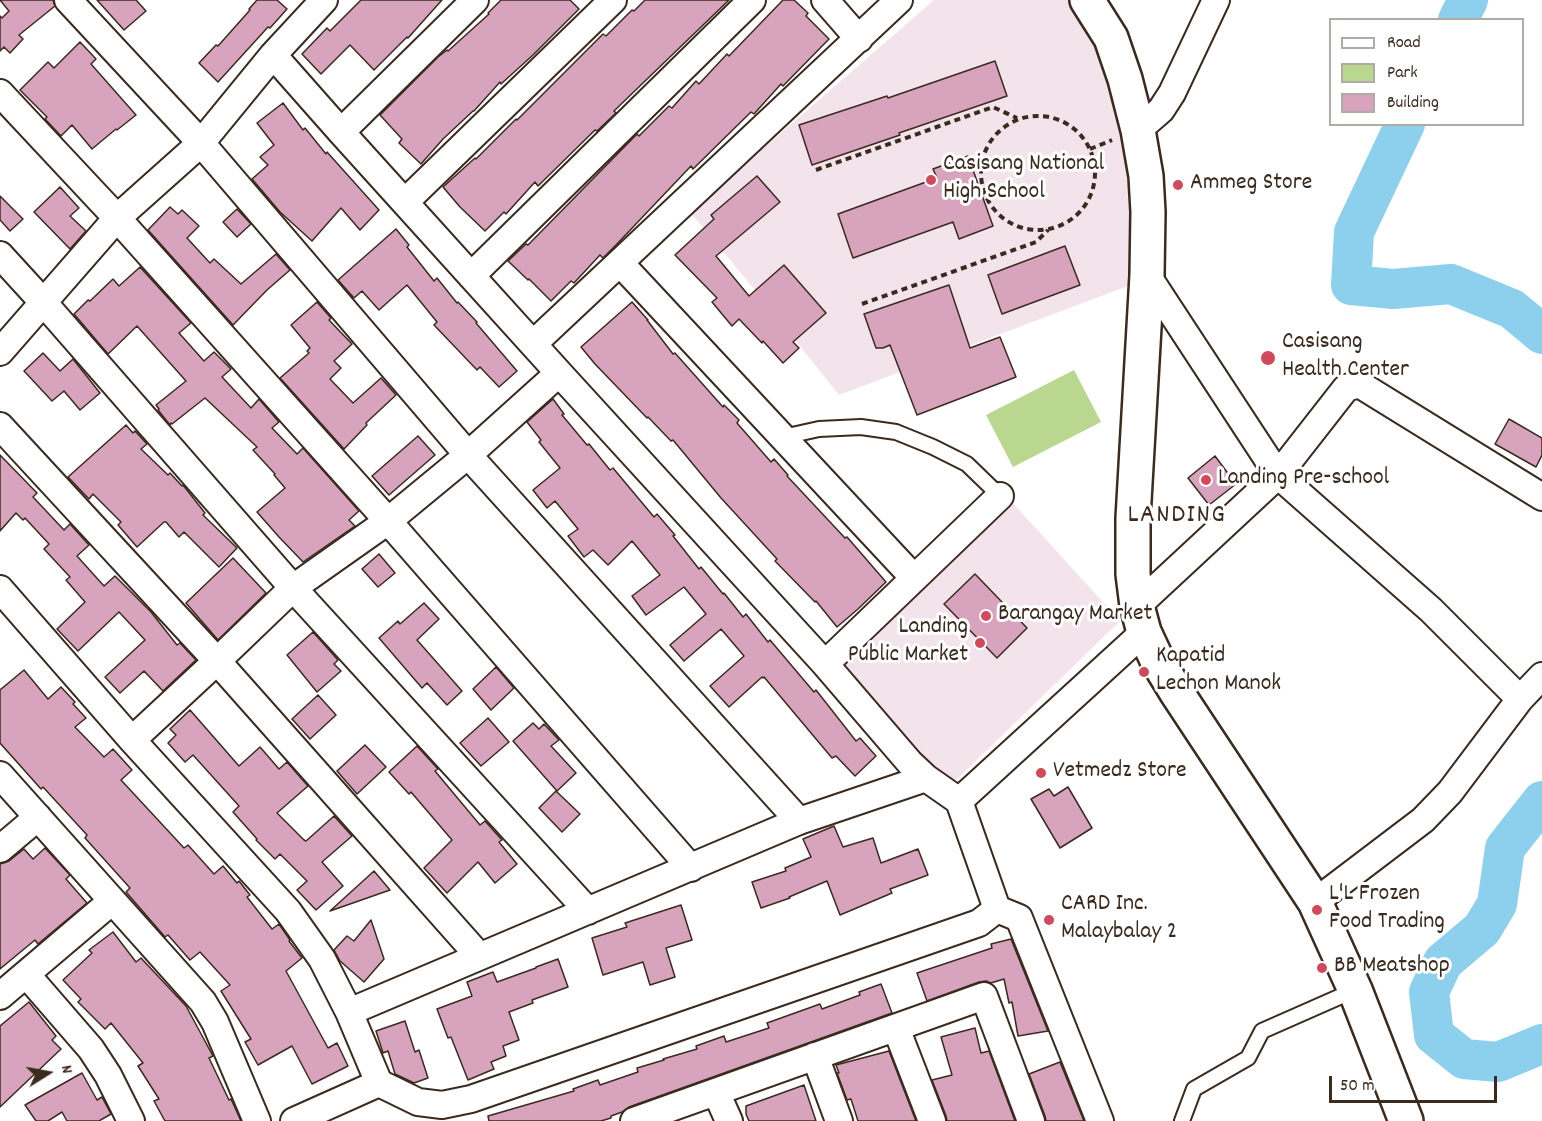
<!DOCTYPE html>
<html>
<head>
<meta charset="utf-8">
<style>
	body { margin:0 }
	#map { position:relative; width:1542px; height:1121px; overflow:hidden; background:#fff; font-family:Dekko,sans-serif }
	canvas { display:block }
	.legend { position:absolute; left:1329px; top:18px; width:195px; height:108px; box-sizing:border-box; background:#fff; border:2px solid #b1aaa5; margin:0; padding:8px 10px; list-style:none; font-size:18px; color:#3b2a1e }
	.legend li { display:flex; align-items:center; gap:12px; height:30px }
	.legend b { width:30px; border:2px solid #b1aaa5 }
	.north { position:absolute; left:18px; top:1043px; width:60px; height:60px; -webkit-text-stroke:4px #fff; paint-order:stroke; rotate:79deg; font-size:16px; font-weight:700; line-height:24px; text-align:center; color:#3b2a1e }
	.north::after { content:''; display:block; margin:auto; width:21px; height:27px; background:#3b2a1e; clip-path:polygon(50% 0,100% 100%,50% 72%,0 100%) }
	.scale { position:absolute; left:1329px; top:1076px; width:168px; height:27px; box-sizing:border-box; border:3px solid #3b2a1e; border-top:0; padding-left:8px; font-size:18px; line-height:21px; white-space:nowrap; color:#3b2a1e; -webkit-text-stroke:4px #fff; paint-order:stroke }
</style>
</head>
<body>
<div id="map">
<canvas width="1542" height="1121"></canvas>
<ul class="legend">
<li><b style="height:8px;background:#fff"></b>Road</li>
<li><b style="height:16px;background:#bad78f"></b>Park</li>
<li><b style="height:16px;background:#d8a3bc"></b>Building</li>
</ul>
<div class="north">N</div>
<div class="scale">50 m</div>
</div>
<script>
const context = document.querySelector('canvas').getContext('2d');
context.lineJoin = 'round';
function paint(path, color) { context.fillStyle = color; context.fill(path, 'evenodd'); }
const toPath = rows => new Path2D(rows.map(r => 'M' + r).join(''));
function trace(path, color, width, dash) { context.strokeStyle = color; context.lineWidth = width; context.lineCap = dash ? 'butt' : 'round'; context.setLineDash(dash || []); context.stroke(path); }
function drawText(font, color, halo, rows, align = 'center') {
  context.font = font + ' Dekko,sans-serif'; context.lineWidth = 6; context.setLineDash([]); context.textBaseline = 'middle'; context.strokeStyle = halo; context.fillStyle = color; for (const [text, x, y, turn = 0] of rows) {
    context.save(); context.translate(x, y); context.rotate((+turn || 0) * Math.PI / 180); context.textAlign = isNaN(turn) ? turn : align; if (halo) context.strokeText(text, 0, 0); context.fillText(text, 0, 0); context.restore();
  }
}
const built = toPath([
	[934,0,1076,0,1103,43,1134,156,1133,284,839,395,755,290,690,212],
	[1011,501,1120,621,950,786,839,665]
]);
const green = toPath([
	[1074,370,1101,422,1013,467,986,415]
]);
const river = toPath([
	[1458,20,1468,0],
	[1405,124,1354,232,1351,285,1393,289,1451,284,1512,309,1542,334],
	[1542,801,1505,848,1497,904,1482,929,1443,962,1429,992,1434,1035,1464,1059,1498,1062,1542,1044]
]);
const building = toPath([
	[0,0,53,0,55,6,19,35,23,39,10,53,4,47,0,51,0,16,2,18,9,11,0,0],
	[97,0,136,0,146,11,124,30,97,0],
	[257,0,277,0,287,9,270,28,268,27,218,82,199,63,216,45,218,46,250,10,249,9,257,0],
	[361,0,442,0,408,38,407,37,374,70,350,45,321,74,302,54,327,28,330,31,361,0],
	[501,0,570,0,579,9,533,55,501,84,500,82,474,111,473,111,443,139,421,164,399,143,402,139,380,115,438,57,447,50,448,51,489,14,488,13,501,0],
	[645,0,729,0,614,111,616,113,597,131,595,130,538,186,535,182,506,214,504,212,485,231,460,207,443,187,475,158,476,159,516,119,517,120,603,34,606,36,632,10,634,11,645,0],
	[783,0,794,0,808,13,806,16,829,39,783,86,781,84,754,114,751,112,693,169,691,166,616,245,603,258,600,255,574,283,571,281,551,301,529,279,528,280,508,261,526,244,528,245,637,134,639,136,669,106,672,108,696,81,699,84,727,54,729,56,783,0],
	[80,42,96,59,91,64,136,115,117,130,116,129,92,149,72,125,61,136,45,119,47,117,20,90,48,62,54,68,80,42],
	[995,61,1007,96,899,133,900,135,812,165,799,125,887,96,888,98,995,61],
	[283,103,303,130,305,128,326,154,327,152,379,210,360,230,341,208,312,241,280,212,252,179,268,165,260,157,274,145,257,123,283,103],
	[968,156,993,226,959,239,953,222,853,258,838,214,937,178,933,169,968,156],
	[757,176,780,202,716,256,749,296,784,265,826,313,793,342,799,348,783,363,763,341,762,343,739,319,732,326,712,302,717,298,675,255,714,219,711,215,757,176],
	[60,187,79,208,70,216,86,231,70,249,34,212,60,187],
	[0,196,23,219,10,231,0,220,0,196],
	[170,207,178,214,182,210,199,226,187,238,210,263,214,259,241,284,276,254,290,270,267,290,233,325,148,230,170,207],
	[237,209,251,224,237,237,223,222,237,209],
	[396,229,409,245,407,247,434,281,437,278,457,303,458,302,477,322,476,323,517,371,499,387,480,367,477,370,434,325,437,322,407,285,379,310,362,291,354,298,338,280,396,229],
	[1065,246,1080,285,1002,314,988,275,1065,246],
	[140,267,191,323,179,333,204,361,214,352,231,369,222,377,251,408,259,399,279,422,272,428,297,454,303,448,359,511,349,520,355,526,303,562,279,537,257,512,285,488,274,475,275,474,253,450,257,447,205,398,172,424,171,423,170,425,158,410,159,409,156,405,186,381,137,326,108,354,74,314,88,300,90,301,113,279,119,286,140,267],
	[949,285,970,348,1000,337,1016,377,917,415,890,345,883,348,876,348,864,314,949,285],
	[317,302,331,318,329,320,352,344,334,361,341,368,330,379,353,403,381,378,396,395,366,423,367,425,344,449,280,378,309,353,307,351,310,348,291,325,317,302],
	[632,302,648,320,647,320,673,354,675,353,723,407,724,405,739,420,737,423,771,462,774,459,788,475,787,476,845,538,847,537,886,582,858,609,837,627,816,601,815,602,775,561,777,559,721,498,673,440,671,441,648,417,647,418,595,364,581,347,632,302],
	[43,353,60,371,73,359,100,393,80,410,64,391,52,401,24,371,43,353],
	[553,399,564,414,562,415,587,445,589,444,610,470,613,468,654,517,657,514,675,535,673,536,699,569,701,567,723,594,724,593,743,617,746,614,768,642,770,640,814,692,816,690,856,741,860,738,876,756,855,776,836,756,832,758,764,677,763,678,762,677,729,707,710,686,744,656,721,629,684,661,670,645,706,614,684,587,646,615,632,596,660,575,632,541,608,565,593,550,584,557,568,536,578,529,555,501,547,508,533,490,560,468,539,442,541,440,527,422,553,399],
	[1509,419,1542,438,1542,455,1536,467,1495,444,1509,419],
	[126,425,133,433,135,431,147,444,141,449,168,475,170,473,182,486,183,485,205,513,203,515,237,548,219,567,184,532,179,537,166,522,164,522,137,547,118,525,121,522,93,494,89,499,68,477,126,425],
	[418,436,435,455,389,495,372,476,418,436],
	[0,455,37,493,33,497,64,530,70,524,89,545,77,556,104,586,115,576,151,612,177,645,180,643,196,660,163,691,144,671,120,693,105,677,145,640,119,612,78,651,57,629,85,602,66,580,70,577,44,549,49,544,25,518,23,520,16,513,0,531,0,455],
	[1215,456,1236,484,1209,505,1188,478,1215,456],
	[379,554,395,573,378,587,362,569,379,554],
	[233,558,266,593,218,640,186,603,233,558],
	[975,574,1027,628,997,658,944,604,975,574],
	[424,603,439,619,417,640,462,691,447,705,427,683,422,688,379,638,398,621,400,624,424,603],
	[313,632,338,660,334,664,341,671,317,692,287,655,313,632],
	[496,667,514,688,491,710,473,689,496,667],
	[24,670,48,699,61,687,75,702,73,704,86,718,75,727,104,757,113,749,132,770,121,780,184,848,188,845,214,874,223,866,237,883,239,881,250,895,247,897,272,929,279,924,290,940,289,941,302,958,286,971,328,1048,337,1043,348,1066,312,1084,292,1046,258,1065,245,1042,251,1039,221,991,230,985,200,952,190,960,168,935,165,937,126,892,130,888,85,838,87,835,43,787,41,789,0,743,0,690,24,670],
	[318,695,336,715,310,739,292,719,318,695],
	[190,710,239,766,260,747,279,769,287,762,308,786,277,813,304,840,306,841,334,816,352,836,322,862,343,886,316,910,297,890,307,881,280,854,275,859,256,840,257,839,233,812,239,806,193,755,185,762,168,743,176,735,170,729,190,710],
	[488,718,509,742,481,766,460,743,488,718],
	[533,723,539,729,544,724,559,740,551,746,576,773,557,791,513,741,533,723],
	[365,745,386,767,357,794,337,771,365,745],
	[417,746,438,769,435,771,480,825,485,821,502,840,499,842,517,864,495,883,478,862,447,893,424,868,452,840,411,792,409,794,389,772,417,746],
	[1068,787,1092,828,1060,848,1031,799,1049,789,1054,796,1068,787],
	[556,791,580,814,562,832,539,808,556,791],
	[834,826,843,847,873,838,881,863,918,849,928,875,890,889,892,893,840,915,827,881,789,897,790,898,761,908,752,882,786,871,785,868,811,857,803,839,834,826],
	[45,848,70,875,66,879,87,903,38,944,35,940,0,969,0,864,9,861,24,849,33,859,45,848],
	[374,871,390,890,330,911,374,871],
	[681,905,692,940,666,948,675,977,650,985,643,962,603,975,592,938,627,927,625,923,681,905],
	[371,920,384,959,364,982,340,961,334,950,347,936,354,941,371,920],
	[113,932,136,962,141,958,186,1006,213,1056,209,1058,229,1100,231,1099,241,1121,165,1121,154,1101,159,1099,138,1066,143,1063,111,1023,105,1029,78,1002,81,999,63,980,92,953,89,950,113,932],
	[1011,939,1048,1031,1018,1036,1012,1002,1009,1003,1004,979,991,983,986,981,979,982,927,1001,917,973,992,948,991,944,1011,939],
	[558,959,568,987,532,1000,533,1003,509,1012,519,1040,503,1046,506,1056,491,1062,494,1069,468,1080,451,1037,448,1038,437,1009,472,996,467,982,493,972,497,982,536,968,536,967,558,959],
	[881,984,892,1013,629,1107,622,1112,611,1116,611,1118,601,1121,489,1121,488,1116,574,1091,573,1089,598,1080,600,1085,638,1072,637,1068,664,1060,663,1059,697,1049,696,1046,724,1036,726,1042,769,1028,767,1023,820,1004,822,1009,860,995,859,992,881,984],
	[29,1002,56,1036,52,1040,61,1049,0,1107,0,1026,29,1002],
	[405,1021,415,1052,419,1050,428,1078,414,1083,395,1074,388,1051,383,1053,376,1031,405,1021],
	[975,1028,981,1053,989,1051,1015,1121,947,1121,946,1116,932,1080,952,1075,941,1037,975,1028],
	[889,1051,916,1121,858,1121,851,1099,847,1100,837,1073,839,1073,836,1065,889,1051],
	[1060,1062,1084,1121,1046,1121,1045,1116,1029,1074,1060,1062],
	[82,1073,97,1100,102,1097,111,1114,99,1121,67,1121,62,1112,48,1121,36,1121,25,1105,82,1073],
	[804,1085,816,1121,749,1121,746,1114,746,1106,804,1085]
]);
const path = toPath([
	'981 173a57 57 0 1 1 114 0a57 57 0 1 1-114 0Z',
	[1090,149,1112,140],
	[816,170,993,107,1017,118],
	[862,304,1036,242,1048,230]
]);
const service = toPath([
	[783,437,819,429,861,427,896,432,933,447,967,464,1000,496],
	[1182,1121,1194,1089,1248,1058,1262,1031,1355,990]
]);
const minor = toPath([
	[68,0,201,143,468,455,799,821],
	[825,0,859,39],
	[273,55,341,132,559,373,825,664,910,763,926,778,959,801,997,909,1019,918,1100,1121],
	[0,93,117,218,388,521,691,868],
	[1138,130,1161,110,1172,93,1216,0],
	[341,132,475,0],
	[405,202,613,0],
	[0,255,43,302,293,588,588,911],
	[620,263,914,578],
	[1147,275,1278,475,1431,610,1520,699],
	[471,276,752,0],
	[533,344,899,0],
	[0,352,117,218,201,143,273,55,324,0],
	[0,426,217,661,479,956],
	[0,589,132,740,288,911,322,959,349,1012,379,1083,418,1102,442,1105,471,1099,979,923,997,909],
	[1137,606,1278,475,1346,388,1359,384,1542,497],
	[825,664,1000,496],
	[132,740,217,661,293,588,388,521,468,455,559,373],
	[0,775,203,1002,215,1022,257,1121],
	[959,801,1144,632],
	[0,849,38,817],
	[1315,902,1423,820,1450,792,1520,699,1542,676],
	[26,974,91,1049,108,1075,131,1121],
	[0,996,112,901],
	[349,1012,799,821,926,778],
	[896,1028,932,1121],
	[815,1056,839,1121],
	[716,1092,729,1121],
	[294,1121,379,1083],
	[634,1121,984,996,1031,1121]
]);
const secondary = toPath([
	[1087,0,1111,38,1125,79,1138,130,1146,176,1148,212,1147,275,1133,518,1133,574,1137,606,1144,632,1158,662,1177,693,1315,902,1355,990,1406,1121]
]);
const markers = [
	[931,180,6,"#d1495b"],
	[1178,185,6,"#d1495b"],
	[1268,358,8,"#d1495b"],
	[1206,480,6,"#d1495b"],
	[986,616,6,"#d1495b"],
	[980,643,6,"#d1495b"],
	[1144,672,6,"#d1495b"],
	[1041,773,6,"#d1495b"],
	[1317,910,6,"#d1495b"],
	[1049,920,6,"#d1495b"],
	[1322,968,6,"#d1495b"]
];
const poiNames = [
	["Casisang National",943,166],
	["High School",943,194],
	["Ammeg Store",1190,185],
	["Casisang",1282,344],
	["Health Center",1282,372],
	["Landing Pre-school",1218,480],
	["Barangay Market",998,616],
	["Landing",968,629,"right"],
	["Public Market",968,657,"right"],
	["Kapatid",1156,658],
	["Lechon Manok",1156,686],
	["Vetmedz Store",1053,773],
	["L'L Frozen",1329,896],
	["Food Trading",1329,924],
	["CARD Inc.",1061,906],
	["Malaybalay 2",1061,934],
	["BB Meatshop",1334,968]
];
const quarterNames = [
	["LANDING",1177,517]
];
paint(built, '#f3e3eb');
paint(green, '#bad78f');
trace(river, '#8cd0ee', 40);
paint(building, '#d8a3bc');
trace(building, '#3b2a1e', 1.5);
trace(service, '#3b2a1e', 18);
trace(minor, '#3b2a1e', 30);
trace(secondary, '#3b2a1e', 38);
trace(path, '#3b2a1e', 4, [6, 4.5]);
trace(service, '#fff', 14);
trace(minor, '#fff', 26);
trace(secondary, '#fff', 33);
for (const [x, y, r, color] of markers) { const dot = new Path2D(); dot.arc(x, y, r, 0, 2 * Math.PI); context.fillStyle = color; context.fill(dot); trace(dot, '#fff', 2); }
drawText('24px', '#3b2a1e', '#fff', poiNames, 'left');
context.letterSpacing = '1.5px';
drawText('27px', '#3b2a1e', '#fff', quarterNames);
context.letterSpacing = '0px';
</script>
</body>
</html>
